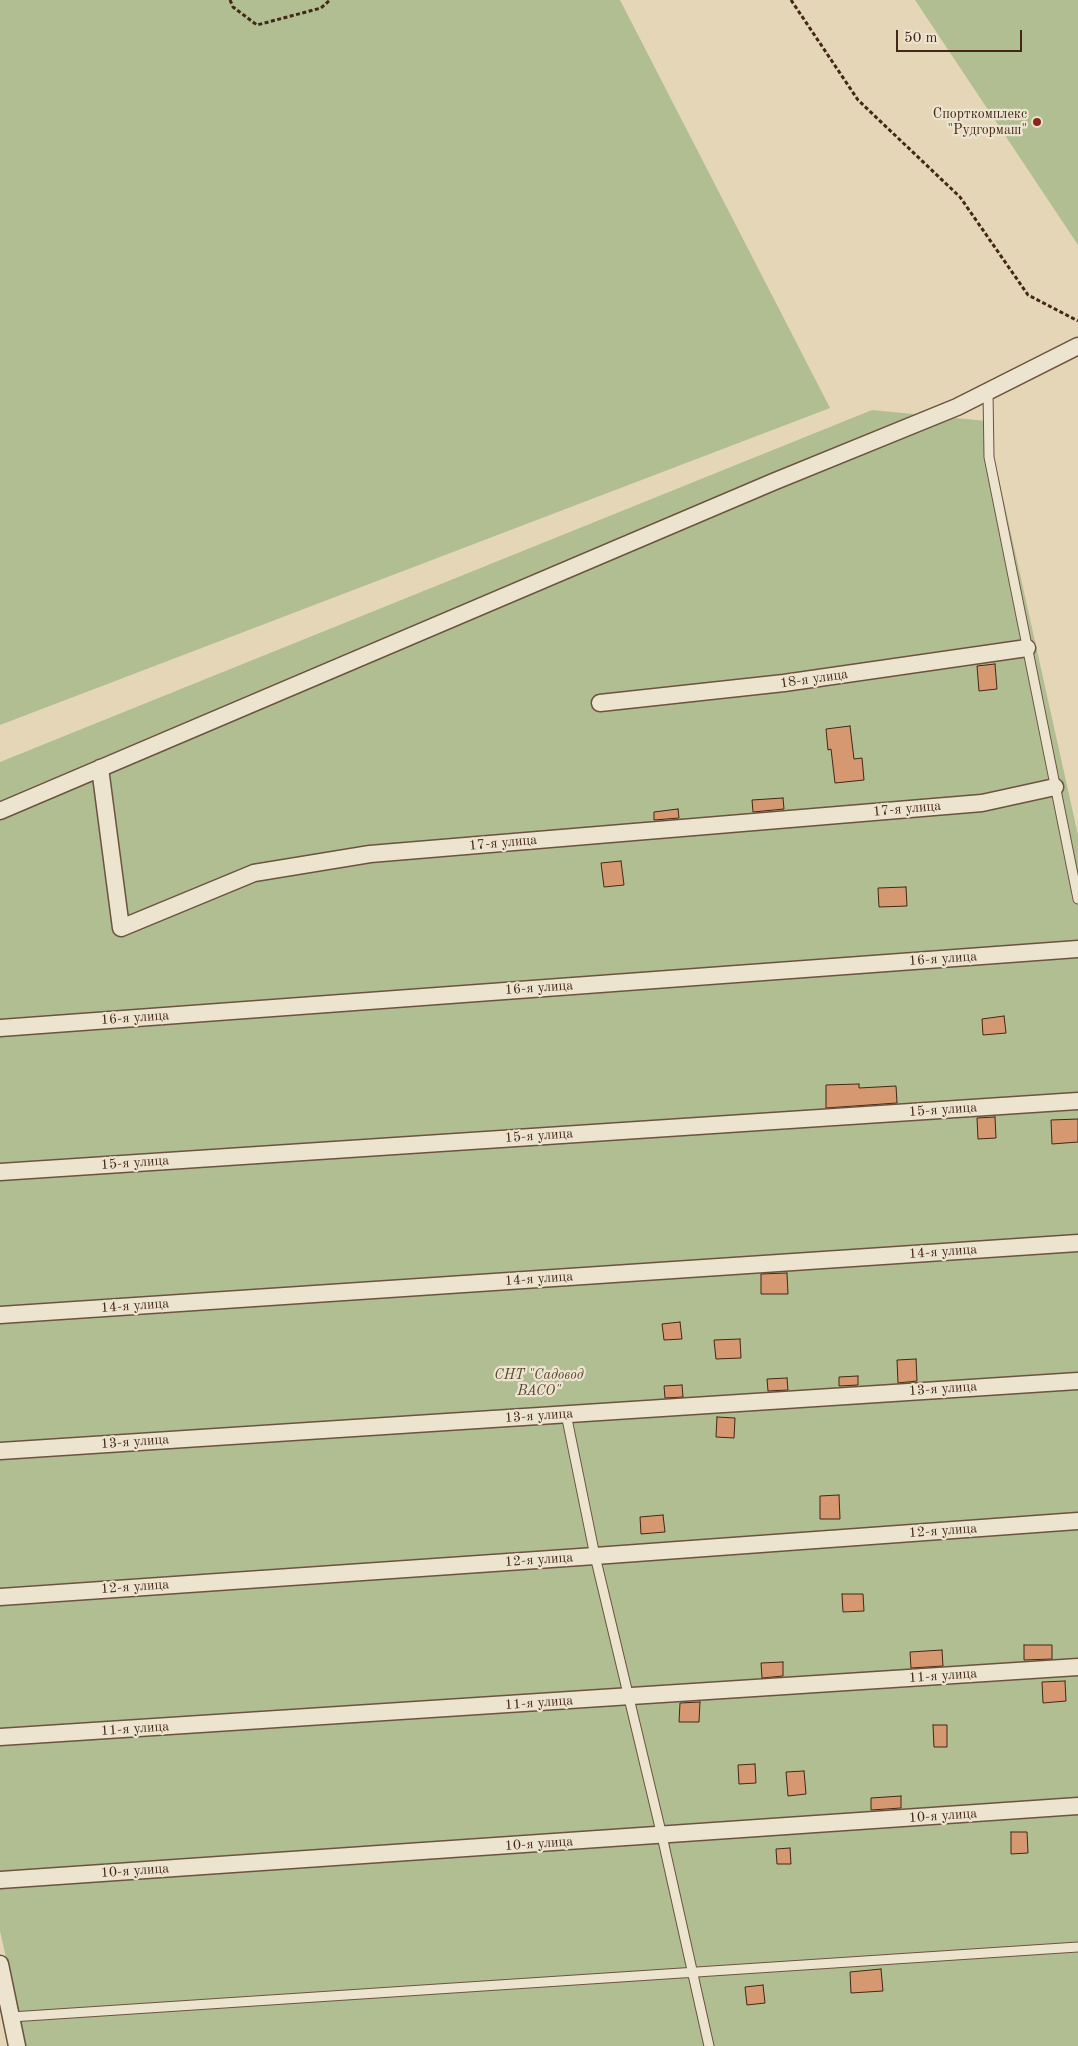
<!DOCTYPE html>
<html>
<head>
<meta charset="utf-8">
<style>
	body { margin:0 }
	#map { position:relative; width:1078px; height:2046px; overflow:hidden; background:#e4d6b7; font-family:"Old Standard TT",serif }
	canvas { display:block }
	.scale { position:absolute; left:896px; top:30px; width:126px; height:22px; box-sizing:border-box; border:2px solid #442716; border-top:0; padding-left:6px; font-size:15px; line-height:18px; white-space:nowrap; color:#442716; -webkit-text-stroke:4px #ede4d0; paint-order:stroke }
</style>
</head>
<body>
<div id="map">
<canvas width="1078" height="2046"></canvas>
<div class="scale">50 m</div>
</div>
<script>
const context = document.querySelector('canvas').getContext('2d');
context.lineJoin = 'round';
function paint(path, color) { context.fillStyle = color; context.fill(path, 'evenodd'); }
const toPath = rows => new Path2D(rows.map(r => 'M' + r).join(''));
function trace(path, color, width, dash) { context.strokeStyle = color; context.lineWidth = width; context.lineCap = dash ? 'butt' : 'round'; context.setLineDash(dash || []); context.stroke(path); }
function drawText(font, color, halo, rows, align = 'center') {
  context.font = font + ' "Old Standard TT",serif'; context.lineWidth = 4.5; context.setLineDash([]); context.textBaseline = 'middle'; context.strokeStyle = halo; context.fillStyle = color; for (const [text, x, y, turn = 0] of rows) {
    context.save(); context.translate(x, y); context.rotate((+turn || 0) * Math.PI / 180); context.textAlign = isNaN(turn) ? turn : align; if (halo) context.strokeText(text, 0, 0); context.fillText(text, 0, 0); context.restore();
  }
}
const green = toPath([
	[0,0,620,0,830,408,0,725],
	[915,0,1078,0,1078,245],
	[872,410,986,421,1078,835,1078,2046,26,2046,0,1931,0,762]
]);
const building = toPath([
	[995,664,997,689,979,691,977,666,995,664],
	[850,726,854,759,862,758,864,780,835,783,831,749,828,750,826,729,850,726],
	[783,798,784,809,753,812,752,800,783,798],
	[678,809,679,818,654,820,654,812,678,809],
	[621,861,624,885,604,887,601,863,621,861],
	[906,887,907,906,879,907,878,888,906,887],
	[1004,1016,1006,1033,983,1035,982,1019,1004,1016],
	[859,1084,859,1088,896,1086,897,1103,826,1108,826,1085,859,1084],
	[995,1117,996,1138,978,1139,977,1118,995,1117],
	[1078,1119,1078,1142,1052,1144,1051,1120,1078,1119],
	[787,1273,788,1294,761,1294,761,1274,787,1273],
	[680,1322,682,1339,664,1340,662,1324,680,1322],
	[740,1339,741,1358,716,1359,714,1340,740,1339],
	[916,1359,917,1381,898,1383,897,1360,916,1359],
	[858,1376,858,1385,839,1386,839,1377,858,1376],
	[787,1378,788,1390,768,1391,767,1379,787,1378],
	[682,1385,683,1397,665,1398,664,1386,682,1385],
	[717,1417,735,1418,734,1438,716,1437,717,1417],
	[839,1495,840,1519,820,1519,820,1496,839,1495],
	[663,1515,665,1532,641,1534,640,1517,663,1515],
	[842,1594,863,1594,864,1611,843,1612,842,1594],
	[1024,1645,1052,1645,1052,1659,1024,1660,1024,1645],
	[942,1650,943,1666,911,1668,910,1652,942,1650],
	[783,1662,783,1676,762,1678,761,1663,783,1662],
	[1065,1681,1066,1701,1043,1703,1042,1682,1065,1681],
	[700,1702,699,1722,679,1722,680,1703,700,1702],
	[933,1725,947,1725,947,1747,934,1747,933,1725],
	[755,1764,756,1783,739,1784,738,1765,755,1764],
	[804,1771,806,1794,788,1796,786,1772,804,1771],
	[901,1796,901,1808,871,1810,871,1798,901,1796],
	[1011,1832,1027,1832,1028,1853,1011,1854,1011,1832],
	[790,1848,791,1864,777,1864,776,1849,790,1848],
	[881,1969,883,1991,851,1993,850,1972,881,1969],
	[763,1985,765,2003,747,2005,745,1987,763,1985]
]);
const path = toPath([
	[230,0,233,7,257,25,321,8,330,0],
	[791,0,858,100,960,197,1028,295,1078,321]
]);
const service = toPath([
	[988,392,989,457,1078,899],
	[566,1414,595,1556,662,1836,709,2046],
	[11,2017,1078,1947]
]);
const minor = toPath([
	[600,703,784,683,1027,648],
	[100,768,121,928,254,873,370,854,982,803,1055,787],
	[0,811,773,482,957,407,1078,346],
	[0,1028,1078,949],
	[0,1172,1078,1101],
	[0,1315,1078,1243],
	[0,1451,1078,1381],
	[0,1597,595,1556,1078,1521],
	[0,1737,1078,1667],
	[0,1880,1078,1806],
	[0,1964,17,2046]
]);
const markers = [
	[1037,122,5,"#8f2418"]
];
const poiNames = [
	["Спорткомплекс",1027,114],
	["\"Рудгормаш\"",1027,130]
];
const streetNames = [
	["18-я улица",814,679,-8],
	["17-я улица",907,809,-5],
	["17-я улица",503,843,-5],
	["16-я улица",943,959,-4],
	["16-я улица",539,988,-4],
	["16-я улица",135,1018,-4],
	["15-я улица",943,1110,-4],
	["15-я улица",539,1136,-4],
	["15-я улица",135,1163,-4],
	["14-я улица",943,1252,-4],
	["14-я улица",539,1279,-4],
	["14-я улица",135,1306,-4],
	["13-я улица",943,1389,-4],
	["13-я улица",539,1416,-4],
	["13-я улица",135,1442,-4],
	["12-я улица",943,1531,-4],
	["12-я улица",539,1560,-4],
	["12-я улица",135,1587,-4],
	["11-я улица",943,1676,-4],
	["11-я улица",539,1703,-4],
	["11-я улица",135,1729,-4],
	["10-я улица",943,1816,-4],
	["10-я улица",539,1844,-4],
	["10-я улица",135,1871,-4]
];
const parkNames = [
	["СНТ \"Садовод",539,1375],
	["ВАСО\"",539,1391]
];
paint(green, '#b0be92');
paint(building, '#d69870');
trace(building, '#442716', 1);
trace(service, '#6c533e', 11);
trace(minor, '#6c533e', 19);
trace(path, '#442716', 3, [4, 2.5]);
trace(service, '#ede4d0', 9);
trace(minor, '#ede4d0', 16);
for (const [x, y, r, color] of markers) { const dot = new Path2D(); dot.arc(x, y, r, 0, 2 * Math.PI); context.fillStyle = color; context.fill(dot); trace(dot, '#ede4d0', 2); }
drawText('14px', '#442716', '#ede4d0', poiNames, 'right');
drawText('14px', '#442716', '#ede4d0', streetNames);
drawText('italic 14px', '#5a452f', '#ede4d0', parkNames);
</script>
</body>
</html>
